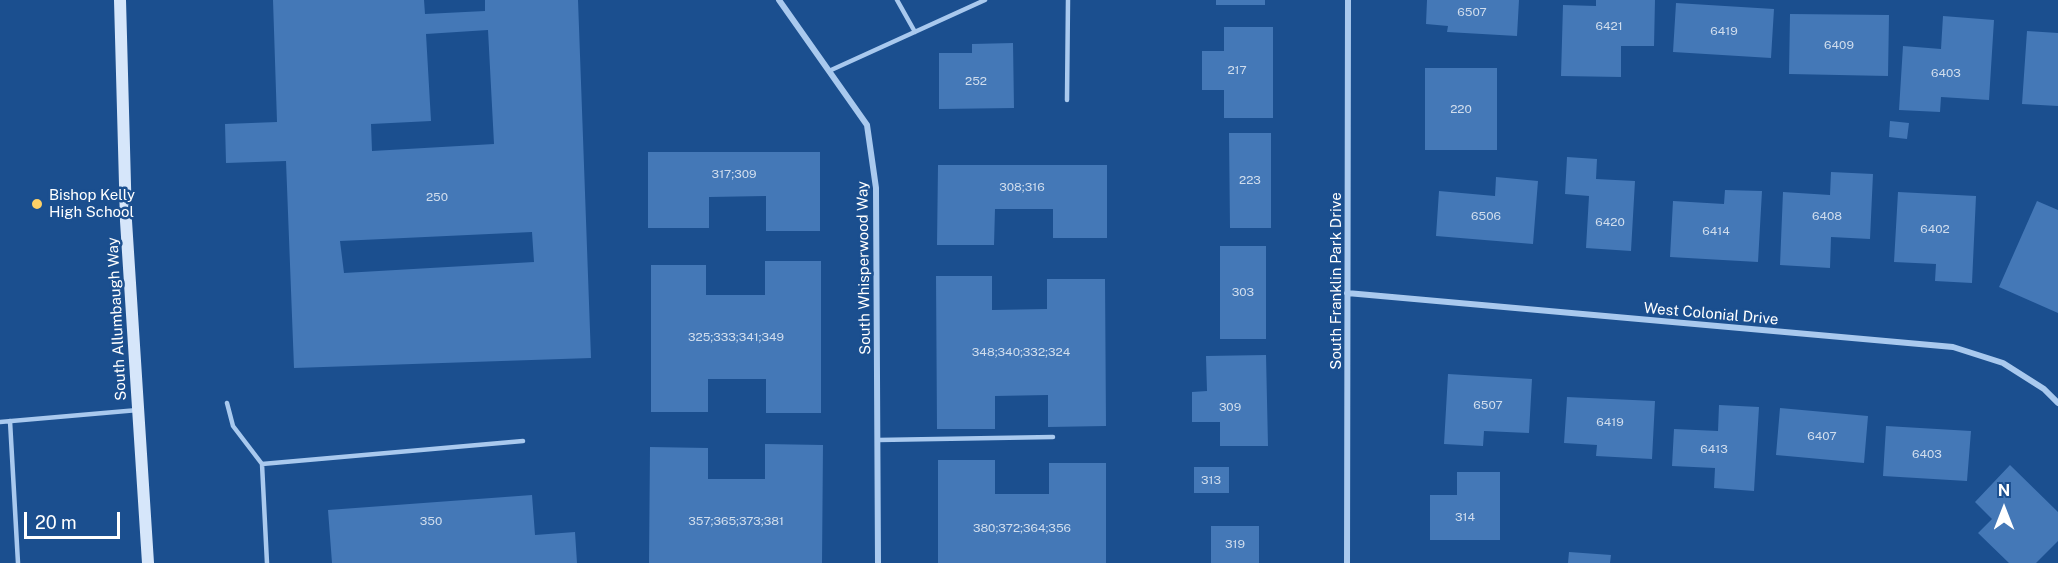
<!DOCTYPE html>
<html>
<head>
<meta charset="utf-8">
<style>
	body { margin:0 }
	#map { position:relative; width:2058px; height:563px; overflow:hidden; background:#1b4f8f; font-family:"Public Sans",sans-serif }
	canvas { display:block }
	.north { position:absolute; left:1974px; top:479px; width:60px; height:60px; -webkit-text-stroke:4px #1b4f8f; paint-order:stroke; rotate:0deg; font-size:16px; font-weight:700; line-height:24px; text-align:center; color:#fff }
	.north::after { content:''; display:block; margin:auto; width:21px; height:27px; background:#fff; clip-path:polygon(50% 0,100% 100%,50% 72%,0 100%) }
	.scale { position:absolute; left:24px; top:512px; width:96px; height:27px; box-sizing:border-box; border:3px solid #fff; border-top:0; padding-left:8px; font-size:18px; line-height:21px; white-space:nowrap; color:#fff; -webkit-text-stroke:4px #1b4f8f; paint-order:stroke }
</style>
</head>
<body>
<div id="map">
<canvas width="2058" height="563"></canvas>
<div class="north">N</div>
<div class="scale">20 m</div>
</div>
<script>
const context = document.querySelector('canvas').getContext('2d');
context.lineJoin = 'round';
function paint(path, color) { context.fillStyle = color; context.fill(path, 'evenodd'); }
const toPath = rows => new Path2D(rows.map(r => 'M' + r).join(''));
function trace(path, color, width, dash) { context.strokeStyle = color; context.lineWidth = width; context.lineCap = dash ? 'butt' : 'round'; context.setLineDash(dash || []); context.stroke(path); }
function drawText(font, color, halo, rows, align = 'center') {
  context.font = font + ' "Public Sans",sans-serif'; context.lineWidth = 5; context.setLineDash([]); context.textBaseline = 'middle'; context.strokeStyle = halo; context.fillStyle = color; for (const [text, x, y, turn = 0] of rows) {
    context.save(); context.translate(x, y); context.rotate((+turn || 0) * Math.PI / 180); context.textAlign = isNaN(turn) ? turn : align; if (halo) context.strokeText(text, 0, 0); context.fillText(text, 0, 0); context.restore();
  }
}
const building = toPath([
	[273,0,424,0,425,14,485,11,485,0,578,0,591,358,294,368,286,161,226,163,225,124,277,122],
	[488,30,494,144,372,151,371,124,431,121,426,34],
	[532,232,534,262,344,273,340,241],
	[1216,0,1265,0,1265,5,1216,5],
	[1427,0,1519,0,1517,36,1447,32,1448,26,1426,24],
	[1596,0,1655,0,1654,46,1621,46,1621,77,1561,76,1563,5,1596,6],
	[1676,3,1774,9,1771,58,1673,52],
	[1790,14,1889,15,1888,76,1789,74],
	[1943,16,1994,20,1989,100,1941,97,1940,112,1899,110,1903,46,1941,49],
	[1224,27,1273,27,1273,118,1224,118,1224,90,1202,90,1202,51,1224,51],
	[2027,31,2058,33,2058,106,2022,104],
	[1013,43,1014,108,939,109,939,53,972,53,972,44],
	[1425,68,1497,68,1497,150,1425,150],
	[1890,121,1909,123,1907,139,1889,137],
	[1229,133,1271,133,1271,228,1230,228],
	[648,152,820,152,820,231,766,231,766,196,709,197,709,228,648,228],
	[1567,157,1597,159,1596,179,1635,181,1631,251,1586,248,1589,196,1565,194],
	[938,165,1107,165,1107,238,1053,238,1053,209,995,209,994,245,937,245],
	[1831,172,1873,174,1870,239,1831,237,1830,268,1780,265,1783,192,1830,195],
	[1496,177,1538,181,1533,244,1436,236,1439,191,1495,196],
	[1725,190,1762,191,1758,262,1670,257,1673,201,1724,204],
	[1898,192,1976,196,1972,283,1935,281,1936,264,1894,262],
	[2037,201,2058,210,2058,313,1999,287],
	[1220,246,1266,246,1266,339,1220,339],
	[765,261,821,261,821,413,766,413,766,379,708,379,708,412,651,412,651,265,706,265,706,295,765,295],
	[936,276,992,276,992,310,1047,309,1047,279,1105,279,1106,426,1048,427,1048,395,995,396,995,429,937,429],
	[1266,355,1268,446,1220,446,1220,422,1192,422,1192,392,1207,391,1206,356],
	[1448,374,1532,379,1529,433,1484,431,1483,446,1444,444],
	[1567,397,1655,401,1652,459,1596,456,1597,445,1564,443],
	[1719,405,1759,407,1754,491,1714,488,1715,468,1672,466,1674,429,1718,431],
	[1780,408,1868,416,1864,463,1776,455],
	[1886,426,1971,431,1967,481,1883,476],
	[765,444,823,445,822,563,649,563,650,447,708,448,708,479,765,479],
	[938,460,995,460,995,494,1049,494,1049,463,1106,463,1106,563,938,563],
	[2010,465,2058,512,2058,541,2036,563,2009,563,1978,533,1992,519,1975,502],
	[1194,467,1229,467,1229,493,1194,493],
	[1457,472,1500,472,1500,540,1430,540,1430,495,1457,495],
	[532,495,535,535,575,532,577,563,332,563,328,510],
	[1211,526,1259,526,1259,563,1211,563],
	[1569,552,1611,555,1610,563,1568,563]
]);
const lane = toPath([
	[897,0,915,32],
	[829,71,985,0],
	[1067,100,1068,0],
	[227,403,233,426,262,464,267,563],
	[10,421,18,563],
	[0,422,138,410],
	[878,440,1053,437],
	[262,464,523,441]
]);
const street = toPath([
	[779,0,867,125,876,188,878,563],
	[1347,293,1953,347,2003,363,2044,389,2058,403],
	[1347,563,1348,0]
]);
const secondary = toPath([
	[120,0,126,221,148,563]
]);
const markers = [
	[37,204,6,"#ffd166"]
];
const numberNames = [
	["6507",1472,12],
	["6421",1609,26],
	["6419",1724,31],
	["6409",1839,45],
	["217",1237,70],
	["6403",1946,73],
	["252",976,81],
	["220",1461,109],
	["317;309",734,174],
	["223",1250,180],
	["308;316",1022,187],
	["250",437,197],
	["6506",1486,216],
	["6408",1827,216],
	["6420",1610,222],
	["6402",1935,229],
	["6414",1716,231],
	["303",1243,292],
	["325;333;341;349",736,337],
	["348;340;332;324",1021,352],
	["6507",1488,405],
	["309",1230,407],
	["6419",1610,422],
	["6407",1822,436],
	["6413",1714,449],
	["6403",1927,454],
	["313",1211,480],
	["314",1465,517],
	["350",431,521],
	["357;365;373;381",736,521],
	["380;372;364;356",1022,528],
	["319",1235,544]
];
const poiNames = [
	["Bishop Kelly",49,195],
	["High School",49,212]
];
const streetNames = [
	["South Whisperwood Way",864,268,-91],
	["South Franklin Park Drive",1336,281,-90],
	["West Colonial Drive",1711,314,5],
	["South Allumbaugh Way",117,319,-93]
];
paint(building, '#4478b7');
trace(lane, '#a9c9ee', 4.5);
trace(street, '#a9c9ee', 6);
trace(secondary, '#d6e6fa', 12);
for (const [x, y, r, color] of markers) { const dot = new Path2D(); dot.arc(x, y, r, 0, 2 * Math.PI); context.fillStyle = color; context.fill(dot); trace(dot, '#1b4f8f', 2); }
drawText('12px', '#d0dded', null, numberNames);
drawText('15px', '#fff', '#1b4f8f', poiNames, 'left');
drawText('15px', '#fff', '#1b4f8f', streetNames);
</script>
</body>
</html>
